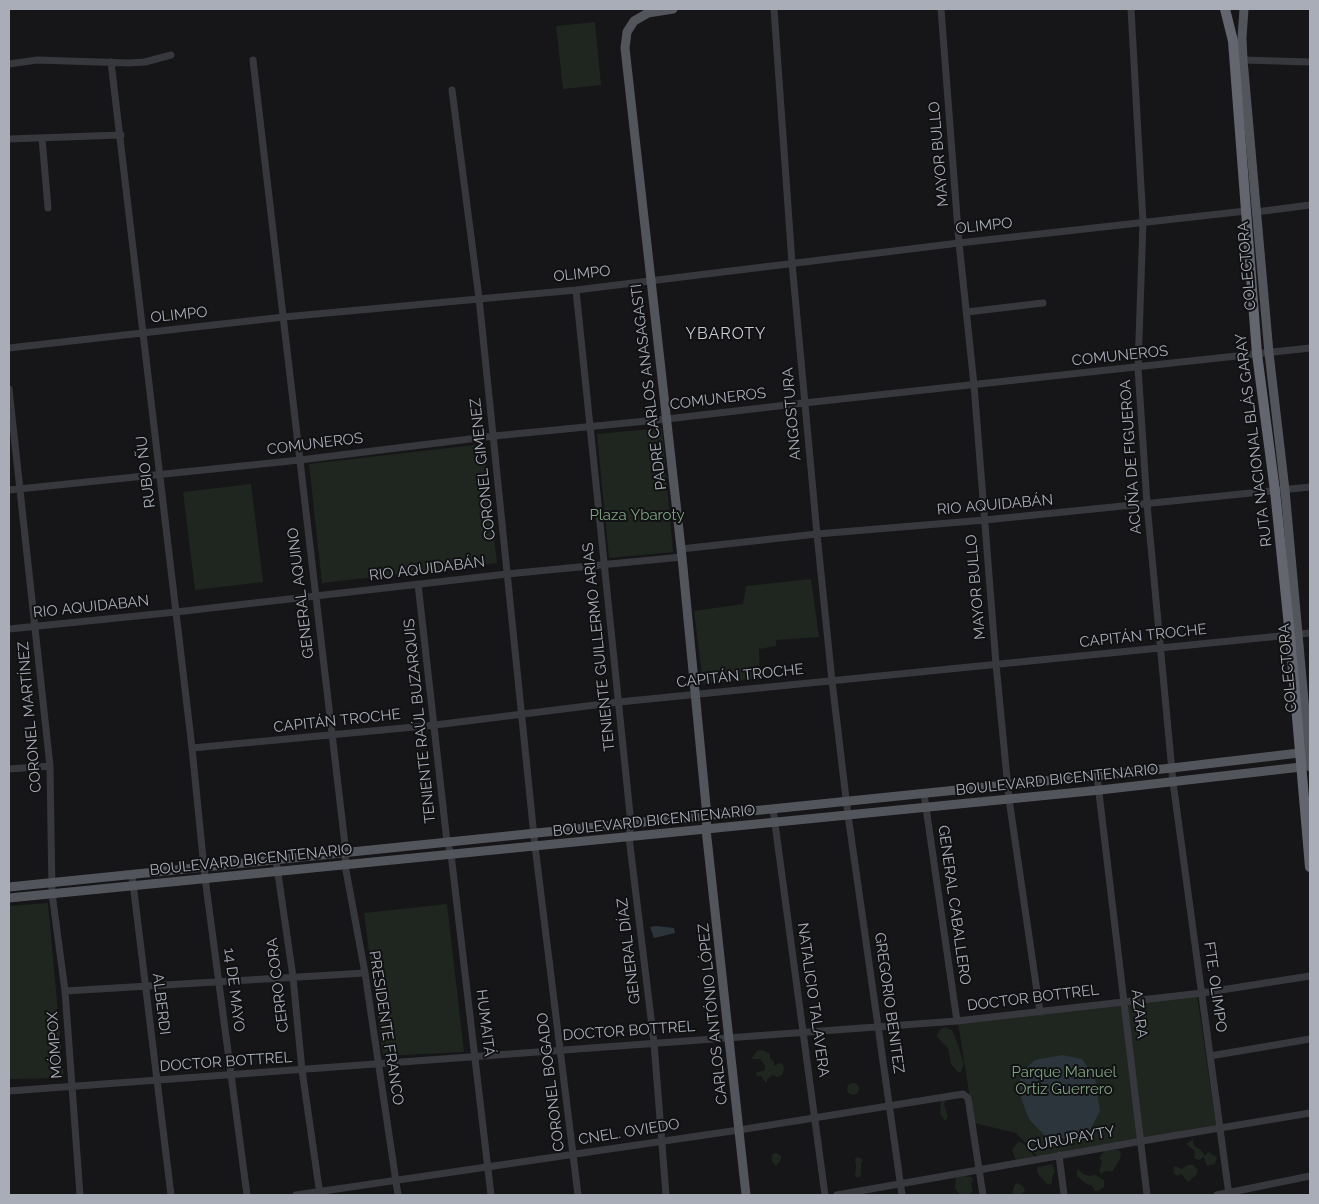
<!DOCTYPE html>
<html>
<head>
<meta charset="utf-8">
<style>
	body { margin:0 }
	#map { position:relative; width:1319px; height:1204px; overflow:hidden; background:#161618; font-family:Raleway,sans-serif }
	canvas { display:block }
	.frame { position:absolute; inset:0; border:10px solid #a8adb8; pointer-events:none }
</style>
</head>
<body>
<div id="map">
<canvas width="1319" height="1204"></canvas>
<div class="frame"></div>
</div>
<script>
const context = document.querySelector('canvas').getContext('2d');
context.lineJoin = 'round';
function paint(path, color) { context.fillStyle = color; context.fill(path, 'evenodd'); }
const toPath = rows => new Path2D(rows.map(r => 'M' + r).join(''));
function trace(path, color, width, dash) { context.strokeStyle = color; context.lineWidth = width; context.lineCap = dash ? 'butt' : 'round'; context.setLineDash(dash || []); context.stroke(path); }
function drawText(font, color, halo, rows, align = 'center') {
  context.font = font + ' Raleway,sans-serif'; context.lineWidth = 4; context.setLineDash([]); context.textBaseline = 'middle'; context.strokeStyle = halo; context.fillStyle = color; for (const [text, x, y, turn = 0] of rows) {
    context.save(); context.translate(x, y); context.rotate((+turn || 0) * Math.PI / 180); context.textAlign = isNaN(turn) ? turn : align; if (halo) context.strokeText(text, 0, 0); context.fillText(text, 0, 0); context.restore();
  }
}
const green = toPath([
	[595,22,601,85,563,89,556,26],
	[662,428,673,552,609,558,597,434],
	[483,444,497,563,322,583,309,464],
	[251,484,263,582,195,590,183,492],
	[811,579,819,637,776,640,776,646,759,649,760,678,703,684,694,611,743,604,746,586],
	[48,903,64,1078,9,1079,9,906],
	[447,904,464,1052,383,1056,364,913],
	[1197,995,1216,1125,1037,1156,1016,1133,974,1123,958,1023],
	[945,1027,952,1030,957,1042,964,1064,961,1072,958,1072,951,1064,948,1048,937,1037,937,1034,940,1030],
	[758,1050,765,1051,770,1054,770,1058,774,1062,774,1066,780,1063,783,1065,784,1069,782,1075,777,1077,773,1075,768,1078,766,1083,761,1076,757,1076,756,1072,764,1071,765,1066,760,1059,751,1059],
	'847 1089a6 6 0 1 1 12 0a6 6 0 1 1-12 0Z',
	[941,1100,946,1100,944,1104,948,1117,945,1121,940,1114],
	[1193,1139,1194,1146,1201,1150,1205,1156,1208,1152,1217,1157,1215,1164,1207,1166,1204,1157,1199,1160,1194,1158,1195,1151,1186,1144],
	[1019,1141,1025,1145,1033,1154,1034,1157,1017,1160,1015,1158,1012,1150],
	[1109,1150,1119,1150,1121,1154,1120,1159,1112,1172,1106,1171,1101,1174,1099,1171,1102,1161,1099,1158,1104,1151],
	[775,1153,777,1153,781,1156,781,1160,776,1166,772,1161,772,1155],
	[858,1157,863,1160,861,1163,861,1176,857,1178,855,1175,856,1167,855,1159],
	[1052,1164,1055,1171,1052,1177,1052,1183,1048,1185,1038,1174,1037,1169,1038,1167],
	[1187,1165,1193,1165,1198,1170,1196,1175,1188,1182,1181,1174,1178,1176,1174,1174,1173,1169,1175,1166,1182,1169],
	[1078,1169,1083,1174,1090,1176,1095,1175,1104,1180,1104,1187,1098,1191,1095,1191,1092,1186,1085,1183,1077,1176,1077,1171],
	[964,1176,971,1177,973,1179,971,1184,973,1191,968,1195,960,1195,955,1188,956,1177],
	[1017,1183,1023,1186,1025,1191,1020,1195,1012,1195,1014,1186]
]);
const water = toPath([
	[656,926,674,928,675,933,654,938,650,927],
	[1062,1055,1082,1059,1095,1078,1100,1111,1090,1130,1071,1139,1046,1137,1029,1119,1021,1098,1020,1080,1024,1070,1035,1060]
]);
const minor = toPath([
	[774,9,792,263,817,534,832,681,848,815,902,1195],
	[941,9,959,243,974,385,996,664,1009,799,1040,1012],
	[1131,9,1143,222,1138,368,1147,504,1173,782,1229,1195],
	[253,60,346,853,345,865,365,973,398,1195],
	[1243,60,1310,62],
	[111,62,192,748,205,878,247,1195],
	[9,64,37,60,129,63,145,62,171,55],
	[452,90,479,298,535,846,578,1195],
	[42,138,48,208],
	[9,139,121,135],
	[1256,212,1310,205],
	[576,290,631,824,629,837,654,1043,666,1195],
	[967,312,1043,303],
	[9,348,284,317,576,290,959,243,1246,211],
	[9,389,50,766,52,893,65,991,80,1195],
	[9,490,300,460,494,436,667,419,804,403,1310,348],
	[681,549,817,534,985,520,1310,487],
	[418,584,447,842,451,854,491,1195],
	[9,629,176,612,507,574,682,557],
	[192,748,435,725,619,702,1310,633],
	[9,769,50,766],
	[1097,776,1147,1195],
	[924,794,957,1021],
	[773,809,825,1195],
	[276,860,293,977,302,1070,320,1195],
	[132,875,171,1195],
	[65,991,365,973],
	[1210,1056,1310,1039],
	[9,1091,957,1021,1202,993,1310,976],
	[1059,1155,1064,1195],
	[296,1195,739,1130,963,1094,968,1098,983,1195],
	[837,1195,1142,1141,1310,1113],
	[1217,1195,1310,1176]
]);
const major = toPath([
	[673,9,648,13,634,21,627,32,625,48,682,557,707,816,706,829,746,1195],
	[1244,9,1242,38,1243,60,1269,353,1285,490,1310,767],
	[9,887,1172,768,1299,753],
	[9,898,1100,790,1301,767]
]);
const highway = toPath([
	[1225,9,1233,41,1257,354,1275,491,1290,636,1310,867]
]);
const streetNames = [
	["MAYOR BULLO",939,154,-95],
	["OLIMPO",984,226,-6],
	["COLECTORA",1247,266,-95],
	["OLIMPO",582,274,-6],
	["OLIMPO",179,315,-6],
	["COMUNEROS",1120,356,-6],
	["PADRE CARLOS ANASAGASTI",649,387,-97],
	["COMUNEROS",718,399,-7],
	["ANGOSTURA",792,414,-95],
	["RUTA NACIONAL BLÁS GARAY",1254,440,-97],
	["COMUNEROS",315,444,-7],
	["ACUÑA DE FIGUEROA",1131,457,-94],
	["CORONEL GIMENEZ",483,469,-96],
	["RUBIO ÑU",146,472,-97],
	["RIO AQUIDABÁN",995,505,-5],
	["RIO AQUIDABÁN",427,569,-7],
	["MAYOR BULLO",976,587,-95],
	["GENERAL AQUINO",301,593,-97],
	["RIO AQUIDABAN",91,607,-6],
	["CAPITÁN TROCHE",1143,636,-6],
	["TENIENTE GUILLERMO ARIAS",599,647,-96],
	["COLECTORA",1288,668,-95],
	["CAPITÁN TROCHE",740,676,-6],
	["CORONEL MARTÍNEZ",30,717,-95],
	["CAPITÁN TROCHE",337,721,-6],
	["TENIENTE RAÚL BUZARQUIS",420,721,-96],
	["BOULEVARD BICENTENARIO",1057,780,-6],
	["BOULEVARD BICENTENARIO",654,821,-6],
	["BOULEVARD BICENTENARIO",251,860,-6],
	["GENERAL CABALLERO",954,905,82],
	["GENERAL DÍAZ",629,951,-97],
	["CERRO CORA",278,985,-97],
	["FTE. OLIMPO",1215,987,82],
	["14 DE MAYO",234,990,83],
	["DOCTOR BOTTREL",1033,998,-7],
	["NATALICIO TALAVERA",813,1000,82],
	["GREGORIO BENITEZ",889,1003,82],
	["ALBERDI",161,1004,83],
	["CARLOS ANTÓNIO LÓPEZ",713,1014,-96],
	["AZARA",1139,1014,83],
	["HUMAITÁ",485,1023,83],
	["PRESIDENTE FRANCO",386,1028,81],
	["DOCTOR BOTTREL",629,1031,-4],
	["MÓMPOX",55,1045,-94],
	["DOCTOR BOTTREL",226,1062,-4],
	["CORONEL BOGADO",551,1082,-97],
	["CNEL. OVIEDO",629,1132,-9],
	["CURUPAYTY",1071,1139,-10]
];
const parkNames = [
	["Plaza Ybaroty",637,515],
	["Parque Manuel",1064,1072],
	["Ortiz Guerrero",1064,1089]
];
const neighbourhoodNames = [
	["YBAROTY",726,334]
];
paint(green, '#1e261f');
paint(water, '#2c353c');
trace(minor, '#37383d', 7);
trace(major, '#53555c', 9);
trace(highway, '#63666e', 10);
drawText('15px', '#a8adb8', '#111113', streetNames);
drawText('15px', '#7fa381', '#111113', parkNames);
context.letterSpacing = '1px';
drawText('16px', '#c9ccd4', '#111113', neighbourhoodNames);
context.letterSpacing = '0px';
</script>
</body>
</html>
